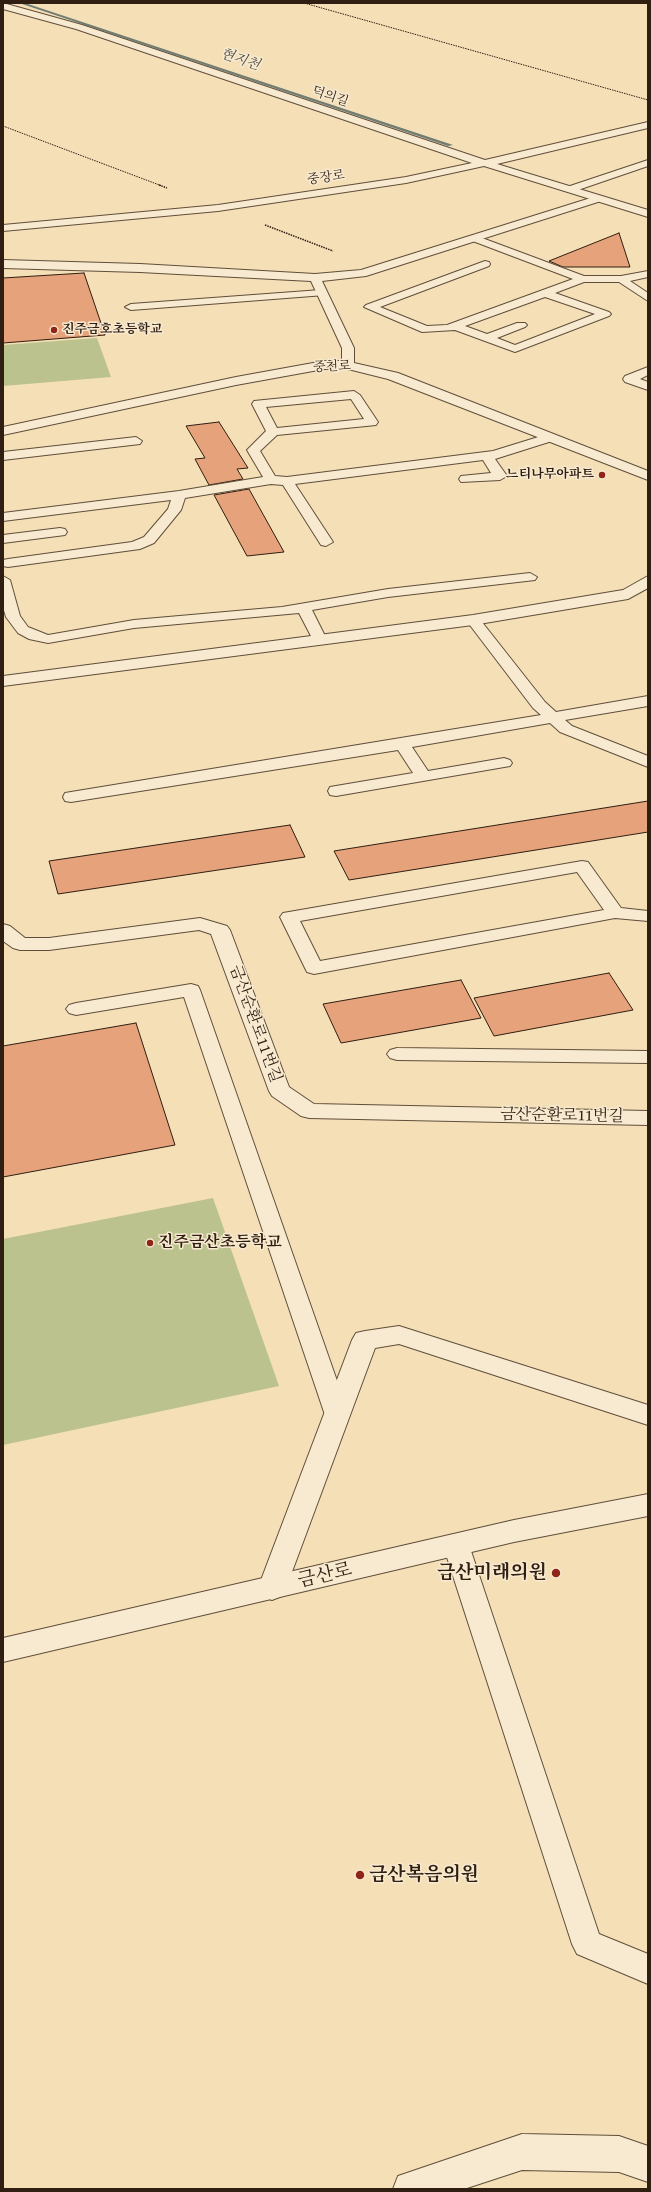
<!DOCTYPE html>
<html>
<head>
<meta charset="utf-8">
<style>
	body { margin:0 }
	#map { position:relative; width:651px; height:2192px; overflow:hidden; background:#f4dfb7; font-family:"Gentium Book Plus",serif }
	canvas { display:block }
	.frame { position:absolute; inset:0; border:4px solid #2f1e11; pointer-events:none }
</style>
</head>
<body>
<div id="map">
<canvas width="651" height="2192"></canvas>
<div class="frame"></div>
</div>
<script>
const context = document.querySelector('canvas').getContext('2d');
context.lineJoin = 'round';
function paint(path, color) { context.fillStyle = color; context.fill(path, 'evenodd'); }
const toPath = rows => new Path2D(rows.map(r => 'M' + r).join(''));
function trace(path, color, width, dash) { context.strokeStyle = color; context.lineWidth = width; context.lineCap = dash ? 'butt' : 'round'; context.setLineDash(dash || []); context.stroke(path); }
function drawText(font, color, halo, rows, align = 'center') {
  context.font = font + ' "Gentium Book Plus","Noto Serif KR",serif'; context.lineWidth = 3; context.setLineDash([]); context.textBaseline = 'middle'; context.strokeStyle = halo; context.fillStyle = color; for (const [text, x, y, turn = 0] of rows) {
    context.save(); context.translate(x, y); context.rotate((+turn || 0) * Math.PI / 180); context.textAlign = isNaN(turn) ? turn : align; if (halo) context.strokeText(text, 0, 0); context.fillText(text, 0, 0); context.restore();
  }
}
const green = toPath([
	[97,338,111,377,3,386,3,345],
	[213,1198,279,1386,3,1445,3,1239]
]);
const stream = toPath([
	[19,3,25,3,453,145,448,146,19,3]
]);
const building = toPath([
	[619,233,630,267,563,267,549,261,619,233],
	[84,273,105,335,3,343,3,278,84,273],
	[219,422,248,468,237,469,243,479,209,485,195,459,205,458,186,426,219,422],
	[249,489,284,552,247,556,214,495,249,489],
	[648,801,648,832,349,880,334,851,648,801],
	[290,825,305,857,58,894,49,861,290,825],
	[609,973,633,1010,494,1036,474,998,609,973],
	[461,980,481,1018,341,1043,323,1004,461,980],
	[136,1023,175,1145,3,1177,3,1046,136,1023]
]);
const pathFar1 = toPath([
	[304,3,648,100],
	[3,126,162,186]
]);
const path = toPath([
	[159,185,167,188],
	[265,225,333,251]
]);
const service = toPath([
	[474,235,584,276,621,276,648,271,648,277,630,281,648,293,648,301,619,282,584,282,555,293,609,312,611,314,609,316,515,352,455,330,422,332,364,307,366,305,485,261,489,262,490,264,489,266,380,307,427,326,447,325,573,279,470,240,469,238,474,235],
	[545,297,595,314,515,345,497,338,525,327,527,325,525,323,517,323,487,334,465,326,545,297],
	[321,290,325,291,326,293,325,295,131,310,125,307,131,304,321,290],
	[648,367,648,375,640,379,648,382,648,390,625,382,623,379,625,376,648,367],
	[354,391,360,395,378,422,376,425,277,435,260,451,275,476,287,477,493,451,548,434,554,438,552,441,495,459,507,476,500,480,461,482,459,479,461,476,491,473,483,460,295,484,333,542,326,546,321,545,283,485,271,484,185,498,181,510,154,543,140,549,8,567,3,566,3,560,8,559,132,542,144,537,168,509,171,500,3,521,3,513,179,491,263,477,247,450,266,431,252,404,254,401,354,391],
	[351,399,364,419,277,428,266,407,351,399],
	[136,437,142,441,140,444,3,460,3,452,136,437],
	[60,528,65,529,67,532,65,535,3,543,3,535,60,528],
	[530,573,537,577,535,580,388,597,312,610,327,640,325,643,320,644,315,643,313,640,299,613,134,628,48,643,29,639,18,633,6,617,3,607,3,576,10,580,20,616,28,627,48,635,134,620,282,607,388,589,530,573],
	[473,616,478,617,545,702,556,712,648,696,648,706,565,720,572,726,648,756,648,767,560,732,550,723,412,747,428,771,504,758,510,760,512,763,510,766,336,796,330,795,328,791,330,787,413,773,398,750,71,802,65,801,63,797,65,793,71,792,541,715,533,708,466,620,468,617,473,616],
	[582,861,588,862,621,908,648,911,648,921,615,918,314,974,307,972,305,968,280,917,283,913,289,912,582,861],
	[577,872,604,910,320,961,300,921,577,872],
	[191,984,198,986,200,990,349,1415,345,1421,337,1424,329,1421,325,1415,184,997,76,1015,69,1013,66,1009,69,1005,76,1003,191,984],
	[397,1048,648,1051,648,1063,397,1060,390,1058,387,1054,390,1050,397,1048],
	[456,1535,465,1538,469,1545,599,1934,648,1954,648,1984,577,1954,572,1944,443,1545,447,1538,456,1535]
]);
const minor = toPath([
	[648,160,648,166,575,191,567,191,566,189,567,187,648,160],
	[597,196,602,199,601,201,366,276,322,281,354,348,354,363,398,373,648,471,648,480,388,379,348,369,324,369,236,385,3,435,3,427,236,377,324,361,342,361,342,348,311,281,140,272,3,268,3,260,140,264,315,274,361,270,597,196],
	[648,576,648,588,628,599,473,625,3,686,3,676,473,615,623,590,648,576],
	[200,918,227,926,230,930,289,1087,314,1104,648,1111,648,1125,309,1118,301,1116,272,1096,269,1091,211,934,199,930,49,950,20,950,13,948,3,941,3,924,10,926,25,938,49,938,200,918],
	[399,1326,648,1405,648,1425,399,1344,375,1348,286,1588,282,1596,272,1600,262,1596,258,1588,352,1340,356,1333,365,1331,399,1326],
	[522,2134,619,2136,648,2146,648,2182,619,2172,522,2170,464,2189,393,2189,398,2176,522,2134]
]);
const tertiary = toPath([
	[3,3,82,25,485,160,648,122,648,128,497,164,648,210,648,217,484,166,406,183,218,211,3,231,3,225,218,205,406,177,472,163,76,29,3,9,3,3],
	[648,1494,648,1516,514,1542,3,1662,3,1638,514,1520,648,1494]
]);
const markers = [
	[54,330,4,"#8f2418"],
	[602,475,4,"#8f2418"],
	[150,1243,4,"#8f2418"],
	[556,1573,5,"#8f2418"],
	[360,1875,5,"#8f2418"]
];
const farStreetnames = [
	["덕의길",330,97,19],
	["중장로",326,178,-8],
	["중천로",332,367,-2]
];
const farPoinames = [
	["진주금호초등학교",62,330],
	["느티나무아파트",594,475,"right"]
];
const farWaternames = [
	["현지천",240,60,18]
];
const streetNames = [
	["금산순환로11번길",255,1024,70],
	["금산순환로11번길",562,1116,1]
];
const poiNames = [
	["진주금산초등학교",158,1243]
];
const nearPoinames = [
	["금산미래의원",547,1573],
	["금산복음의원",369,1875,"left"]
];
const nearStreetnames = [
	["금산로",325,1576,-13]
];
paint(green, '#bbc28e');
paint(stream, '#707d73');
paint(building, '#e6a27a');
trace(building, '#2f1e11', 1);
trace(service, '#604e3a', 2);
trace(minor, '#604e3a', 2);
trace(tertiary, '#604e3a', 2);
trace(pathFar1, '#2f1e11', 1, [1.5, 1]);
trace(path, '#2f1e11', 1.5, [1.5, 1]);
paint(service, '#f8ead0');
paint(minor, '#f8ead0');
paint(tertiary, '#f8ead0');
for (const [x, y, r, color] of markers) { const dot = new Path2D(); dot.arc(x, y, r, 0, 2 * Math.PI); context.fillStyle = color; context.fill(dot); trace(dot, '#f8ead0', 1.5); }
drawText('13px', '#2f1e11', '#f8ead0', farStreetnames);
drawText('bold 13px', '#2f1e11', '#f8ead0', farPoinames, 'left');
drawText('italic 14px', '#504d42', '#f8ead0', farWaternames);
drawText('16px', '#2f1e11', '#f8ead0', streetNames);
drawText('bold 16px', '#2f1e11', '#f8ead0', poiNames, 'left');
drawText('bold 19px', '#2f1e11', '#f8ead0', nearPoinames, 'right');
drawText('19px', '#2f1e11', '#f8ead0', nearStreetnames);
</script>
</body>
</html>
